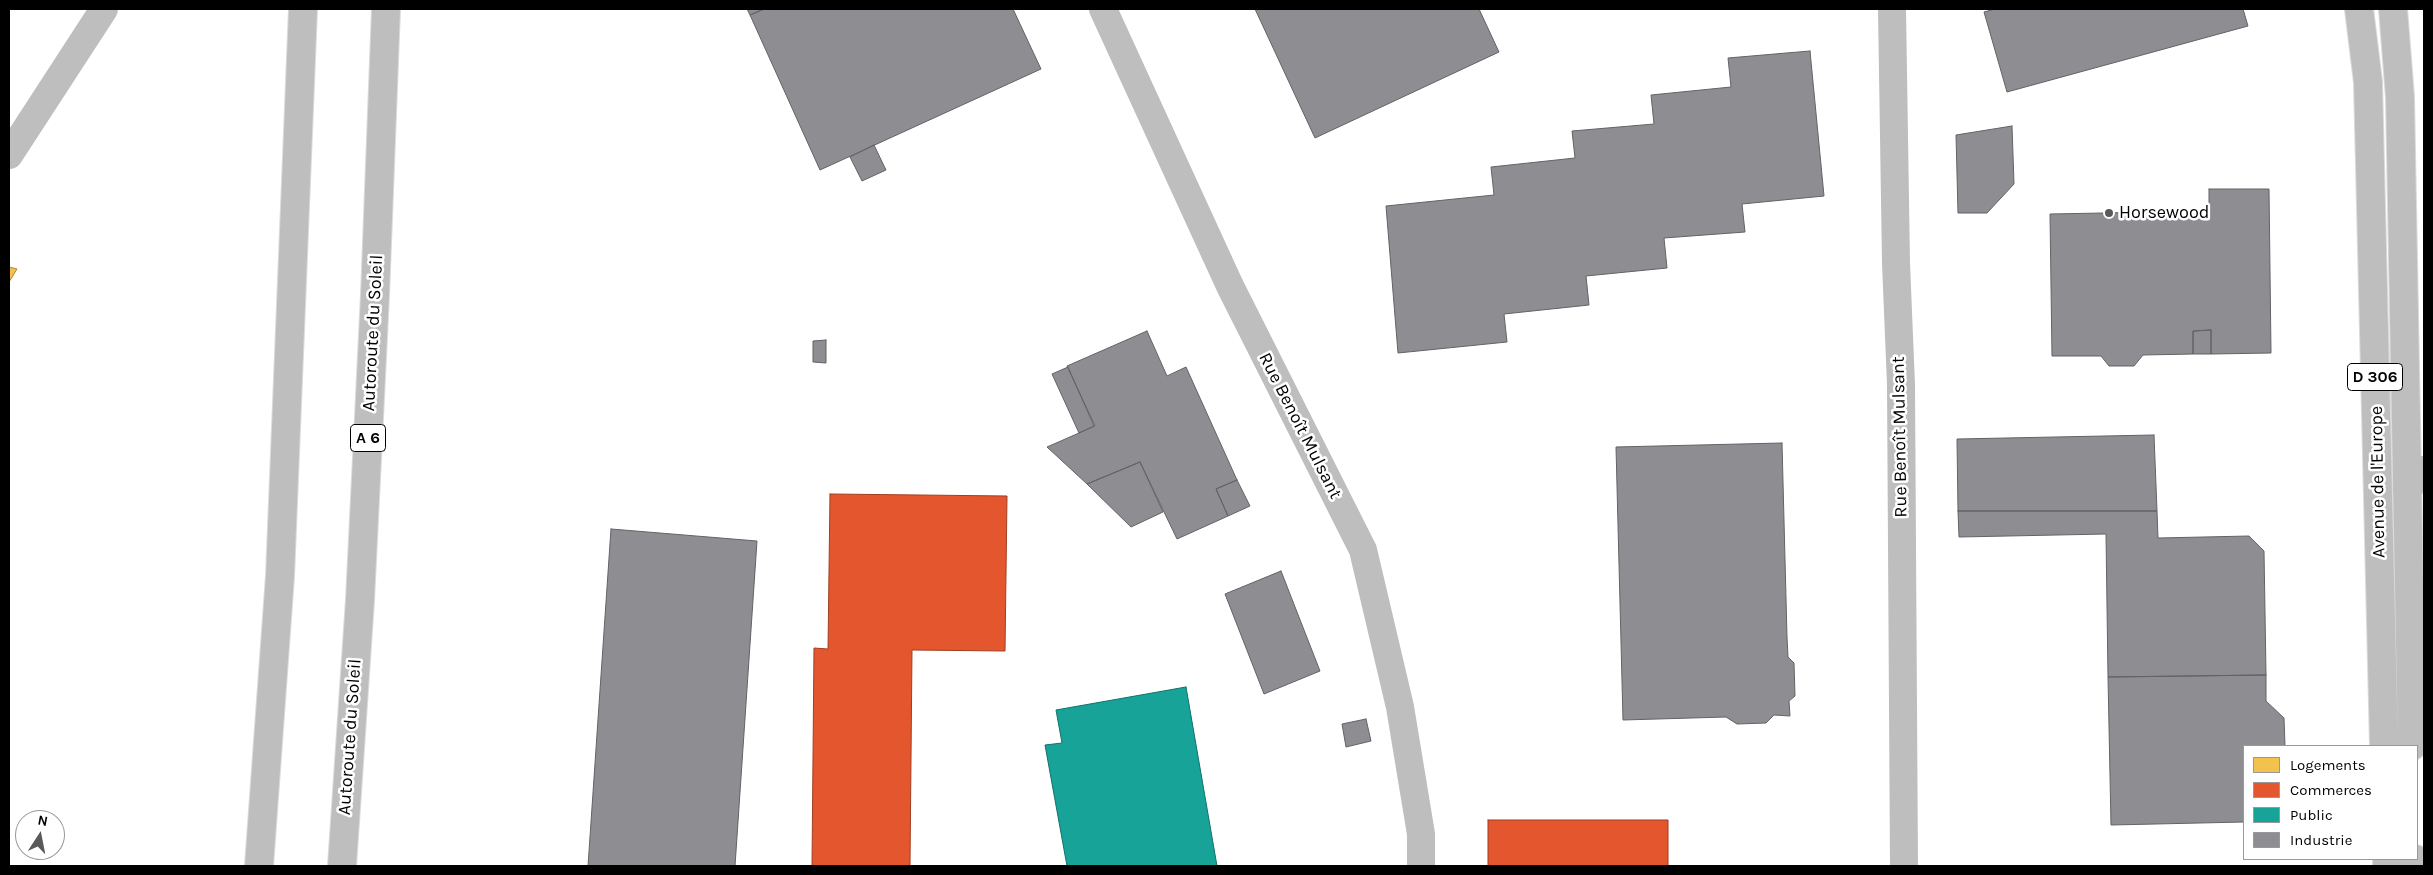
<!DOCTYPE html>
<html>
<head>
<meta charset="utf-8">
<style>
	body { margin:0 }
	#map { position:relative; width:2433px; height:875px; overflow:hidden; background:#fff; font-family:Karla,sans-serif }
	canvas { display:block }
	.frame { position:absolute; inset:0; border:10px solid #000; pointer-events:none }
	.legend { position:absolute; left:2243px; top:745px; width:175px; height:115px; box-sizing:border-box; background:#fff; border:1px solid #999; margin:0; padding:6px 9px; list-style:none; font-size:15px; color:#000 }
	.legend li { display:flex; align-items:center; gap:10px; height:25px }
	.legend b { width:25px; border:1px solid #999 }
	.north { position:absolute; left:15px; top:810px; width:50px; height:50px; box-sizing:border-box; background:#fff; border:1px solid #999; border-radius:50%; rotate:11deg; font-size:14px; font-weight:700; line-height:20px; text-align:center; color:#000 }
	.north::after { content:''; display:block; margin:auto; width:18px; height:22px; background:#595959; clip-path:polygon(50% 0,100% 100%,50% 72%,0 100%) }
</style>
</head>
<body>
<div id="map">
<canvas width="2433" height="875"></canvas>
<div class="frame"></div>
<ul class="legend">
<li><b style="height:14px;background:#f2c14e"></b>Logements</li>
<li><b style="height:14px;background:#e4572e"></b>Commerces</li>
<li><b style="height:14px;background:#17a398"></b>Public</li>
<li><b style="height:14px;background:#8d8d92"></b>Industrie</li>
</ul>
<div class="north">N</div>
</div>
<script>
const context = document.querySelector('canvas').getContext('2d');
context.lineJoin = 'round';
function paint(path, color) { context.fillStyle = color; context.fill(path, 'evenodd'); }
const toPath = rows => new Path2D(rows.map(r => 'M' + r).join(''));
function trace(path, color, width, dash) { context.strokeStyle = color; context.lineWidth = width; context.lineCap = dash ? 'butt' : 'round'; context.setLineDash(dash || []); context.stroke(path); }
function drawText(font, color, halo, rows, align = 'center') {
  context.font = font + ' Karla,sans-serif'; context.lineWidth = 5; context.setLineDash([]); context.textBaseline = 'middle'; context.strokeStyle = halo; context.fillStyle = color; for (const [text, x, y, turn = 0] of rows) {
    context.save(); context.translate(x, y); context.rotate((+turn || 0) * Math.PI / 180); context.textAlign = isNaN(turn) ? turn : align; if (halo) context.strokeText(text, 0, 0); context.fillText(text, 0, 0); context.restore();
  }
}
const homes = toPath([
	[9,267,17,269,9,282,9,267]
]);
const shops = toPath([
	[830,494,1007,496,1005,651,912,650,910,866,812,866,814,648,828,649,830,494],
	[1488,820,1668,820,1668,866,1488,866,1488,820]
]);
const public = toPath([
	[1186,687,1217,866,1067,866,1045,745,1062,743,1056,710,1186,687]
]);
const industry = toPath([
	[747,9,764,9,750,15,747,9],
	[764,9,1013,9,1041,69,820,170,750,15,764,9],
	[1255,9,1479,9,1499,52,1315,138,1255,9],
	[1995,9,2243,9,2248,26,2007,92,1984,12,1995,9],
	[1810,51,1824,196,1742,204,1745,232,1664,238,1667,268,1586,276,1589,305,1504,314,1507,342,1398,353,1386,206,1494,195,1491,167,1575,158,1572,131,1654,124,1651,95,1731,87,1728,58,1810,51],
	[2012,126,2014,184,1987,213,1958,213,1956,135,2012,126],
	[874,145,886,170,862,181,850,157,874,145],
	[2209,189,2269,189,2271,353,2211,354,2211,330,2193,331,2193,354,2143,355,2134,366,2109,366,2101,356,2052,356,2050,214,2209,211,2209,189],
	[2211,330,2211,354,2193,354,2193,331,2211,330],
	[1147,331,1167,376,1186,367,1237,480,1216,489,1228,516,1177,539,1140,462,1087,484,1047,447,1095,426,1067,366,1147,331],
	[826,340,826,363,813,362,813,341,826,340],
	[1068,367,1094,426,1079,433,1052,374,1068,367],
	[2154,435,2157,511,1958,511,1957,439,2154,435],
	[1782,443,1787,637,1788,657,1794,663,1795,696,1789,701,1790,716,1774,715,1766,723,1737,724,1726,717,1623,720,1616,447,1782,443],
	[1140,462,1163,512,1131,527,1087,484,1140,462],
	[1237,480,1250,506,1228,516,1216,489,1237,480],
	[1958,511,2157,511,2158,538,2249,536,2264,551,2266,675,2108,677,2106,534,1959,537,1958,511],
	[611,529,757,541,735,866,588,866,611,529],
	[1281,571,1320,671,1264,694,1225,594,1281,571],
	[2266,675,2266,701,2284,718,2285,746,2244,746,2244,822,2111,825,2108,677,2266,675],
	[1366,719,1371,741,1346,747,1342,724,1366,719]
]);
const minor = toPath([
	[1103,9,1230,286,1363,550,1400,707,1421,834,1421,866],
	[1892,9,1896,263,1901,385,1904,866],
	[9,155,104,9],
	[2407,490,2424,470]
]);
const primary = toPath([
	[2359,9,2368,82,2384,746],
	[2393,9,2400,97,2412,746],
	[2387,859,2387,866],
	[2415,859,2415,866]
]);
const motorway = toPath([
	[259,866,280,576,303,9],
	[342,866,360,600,375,295,386,9]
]);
const markers = [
	[2109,213,5,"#595959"]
];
const shields = [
	[2375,377,55],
	[368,438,35]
];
const shieldNames = [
	["D 306",2375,377],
	["A 6",368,438]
];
const poiNames = [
	["Horsewood",2119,213]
];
const streetNames = [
	["Autoroute du Soleil",373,333,-87],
	["Rue Benoît Mulsant",1300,426,63],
	["Rue Benoît Mulsant",1900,437,-91],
	["Avenue de l'Europe",2378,482,-91],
	["Autoroute du Soleil",350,737,-86]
];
paint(homes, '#f2c14e');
trace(homes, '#a98737', 1);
paint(shops, '#e4572e');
trace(shops, '#a03d20', 1);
paint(public, '#17a398');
trace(public, '#10726a', 1);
paint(industry, '#8d8d92');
trace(industry, '#636366', 1);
trace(primary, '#dbdbdb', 30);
trace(motorway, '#dbdbdb', 30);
trace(minor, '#bebebe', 28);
trace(primary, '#bebebe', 28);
trace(motorway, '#bebebe', 28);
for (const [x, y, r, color] of markers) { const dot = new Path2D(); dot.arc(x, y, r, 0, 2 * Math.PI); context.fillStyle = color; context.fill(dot); trace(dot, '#fff', 2); }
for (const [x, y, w] of shields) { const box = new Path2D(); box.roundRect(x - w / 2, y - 13.5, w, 27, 4); context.fillStyle = '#fff'; context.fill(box); trace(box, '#000', 1); }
drawText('bold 16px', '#000', null, shieldNames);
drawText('18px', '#000', '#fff', poiNames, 'left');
drawText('18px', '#000', '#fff', streetNames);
</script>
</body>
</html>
